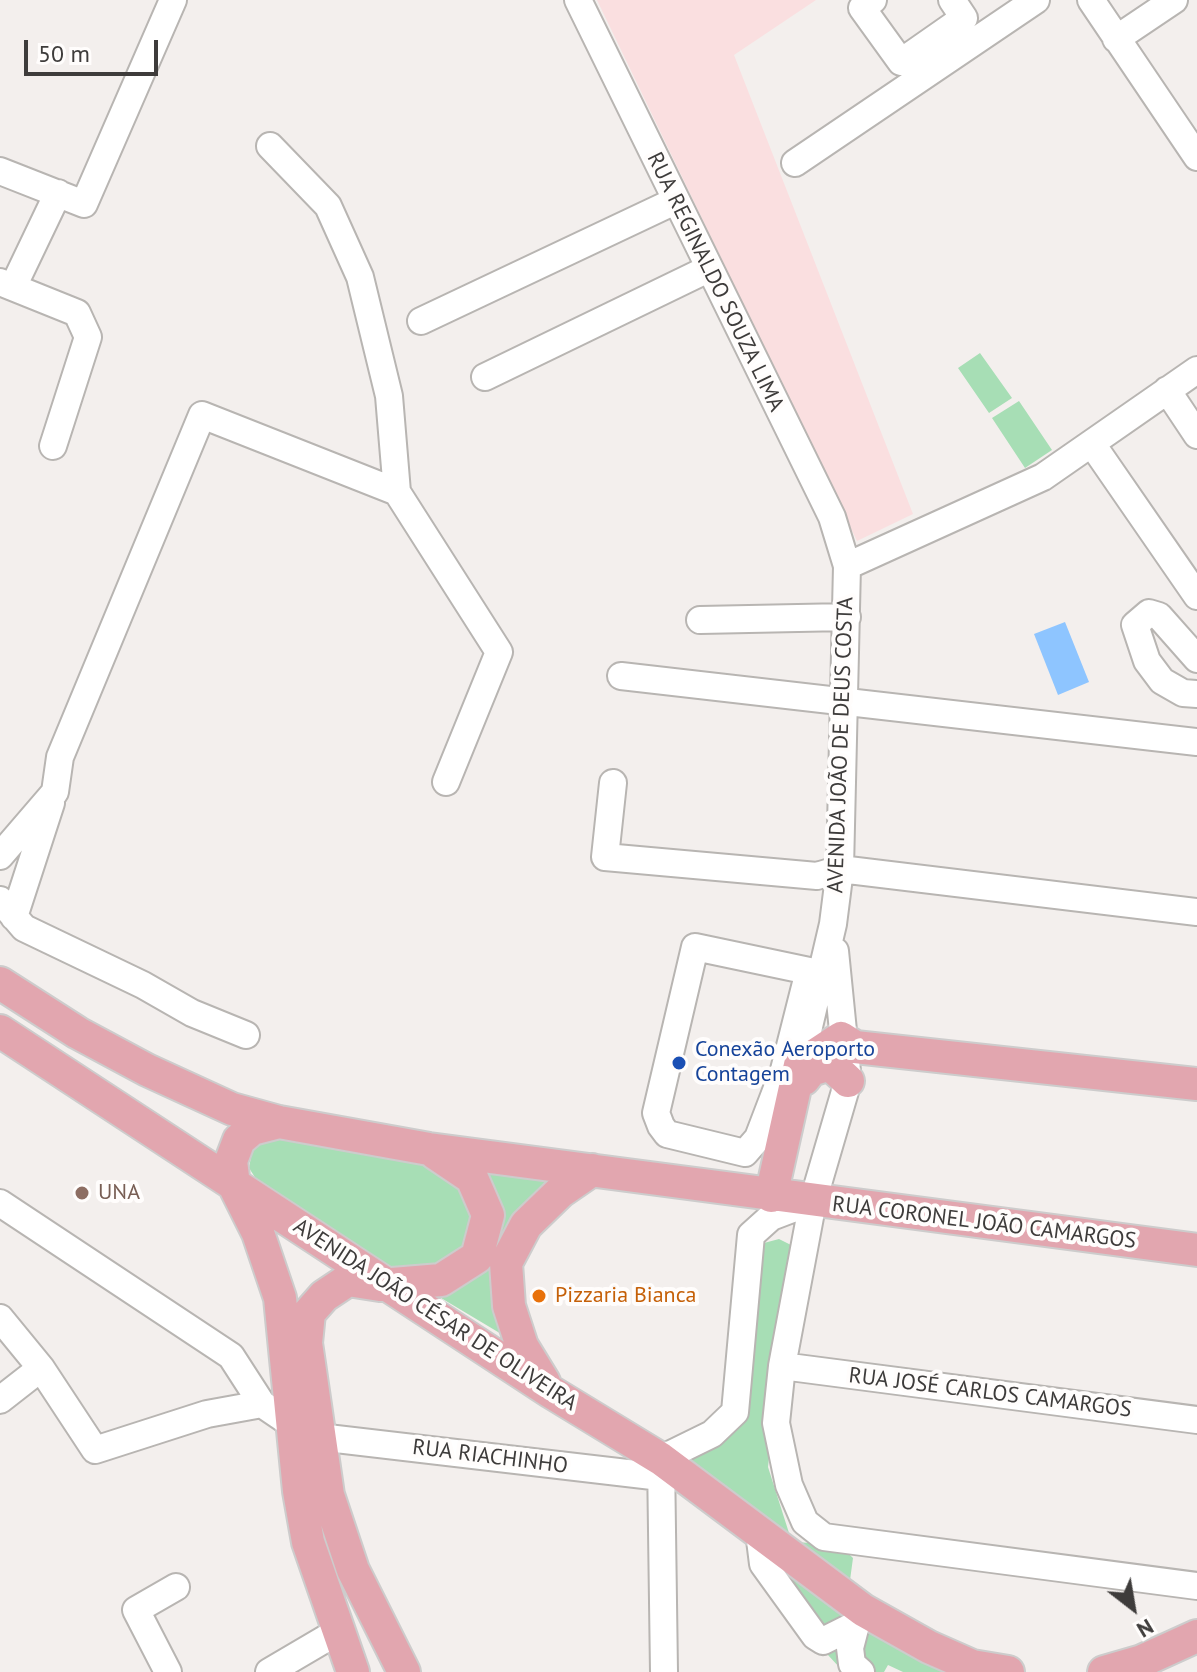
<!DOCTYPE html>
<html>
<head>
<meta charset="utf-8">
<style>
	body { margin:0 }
	#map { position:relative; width:1197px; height:1672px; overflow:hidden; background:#f3efed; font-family:"PT Sans",sans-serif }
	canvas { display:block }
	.north { position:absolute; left:1093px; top:1568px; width:80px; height:80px; -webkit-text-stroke:6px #fffdfc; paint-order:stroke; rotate:149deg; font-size:22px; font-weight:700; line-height:32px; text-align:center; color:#3e3c3b }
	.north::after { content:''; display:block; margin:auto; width:28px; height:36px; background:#3e3c3b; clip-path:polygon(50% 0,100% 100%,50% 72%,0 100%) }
	.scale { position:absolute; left:24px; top:40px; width:134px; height:36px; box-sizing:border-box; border:4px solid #3e3c3b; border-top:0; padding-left:10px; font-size:24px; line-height:28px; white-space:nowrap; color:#3e3c3b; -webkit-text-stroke:6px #fffdfc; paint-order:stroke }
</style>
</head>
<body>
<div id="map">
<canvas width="1197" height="1672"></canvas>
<div class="north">N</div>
<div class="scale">50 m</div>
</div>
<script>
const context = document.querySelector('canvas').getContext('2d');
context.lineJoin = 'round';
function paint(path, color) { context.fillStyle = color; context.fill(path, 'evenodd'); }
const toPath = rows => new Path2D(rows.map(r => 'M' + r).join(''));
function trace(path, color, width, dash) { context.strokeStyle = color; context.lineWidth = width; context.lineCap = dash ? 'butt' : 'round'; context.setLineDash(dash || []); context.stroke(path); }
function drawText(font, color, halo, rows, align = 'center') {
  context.font = font + ' "PT Sans",sans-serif'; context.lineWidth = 8; context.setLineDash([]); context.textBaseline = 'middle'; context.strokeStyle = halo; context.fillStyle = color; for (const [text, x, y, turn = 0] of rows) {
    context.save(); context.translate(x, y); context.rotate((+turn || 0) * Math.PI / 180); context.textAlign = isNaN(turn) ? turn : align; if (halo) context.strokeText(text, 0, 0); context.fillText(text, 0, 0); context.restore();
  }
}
const industrial = toPath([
	[597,0,816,0,734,55,913,514,857,541]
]);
const green = toPath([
	[980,353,1012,398,989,413,958,368],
	[1019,401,1052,450,1025,468,992,418],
	[281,1134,425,1159,465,1189,477,1215,470,1239,456,1256,439,1266,390,1269,258,1182,249,1168,252,1151,262,1140],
	[485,1169,564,1175,522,1218,503,1335,436,1295,500,1248,500,1209],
	[779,1239,793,1246,768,1467,789,1533,798,1542,841,1546,853,1558,846,1610,954,1672,903,1672,888,1665,884,1672,847,1672,840,1668,802,1627,757,1555,682,1462,740,1424,764,1243]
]);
const water = toPath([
	[1065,622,1089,682,1058,695,1034,634]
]);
const minor = toPath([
	[578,0,832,517,847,566,840,869,833,924,800,1065,784,1070,758,1138,745,1153,667,1134,661,1126,656,1113,695,947,809,971,784,1070],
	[873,0,862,8,901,62,964,18,952,0],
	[1091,0,1197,157],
	[1116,39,1174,0],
	[270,146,328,206,360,277,389,396,397,492,499,652,446,782],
	[795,163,1036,0],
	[0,171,84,204,173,0],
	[0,282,77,313,88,337,53,446],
	[13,287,58,193],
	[421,321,675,201],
	[485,377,708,269],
	[1167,390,1197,435],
	[1092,444,1197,596],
	[847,566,1043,477,1197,370],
	[700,620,847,617],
	[1197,659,1159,616,1149,613,1135,625,1147,661,1162,681,1183,693,1197,694],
	[621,676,1197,742],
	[613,783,605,857,817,876,840,869,1197,912],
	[0,856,55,792,60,757,202,415,397,492],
	[0,900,24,928,143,985,192,1013,246,1035],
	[14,917,51,803],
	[835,951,848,1081,813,1201,782,1366,776,1423,789,1485,805,1522,824,1537,1197,1586],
	[0,1203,231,1356,262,1404,293,1425],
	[0,1318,41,1368,95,1450,207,1414,262,1404],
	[782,1366,1197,1420],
	[0,1400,41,1368],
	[319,1437,661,1477],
	[759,1532,763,1564,815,1636,823,1641,853,1626],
	[858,1617,850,1648,852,1664,861,1672],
	[168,1672,136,1610,176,1587],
	[269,1672,337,1632],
	[664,1672,661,1459,712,1434,735,1412,751,1235,771,1217,813,1201]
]);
const major = toPath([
	[0,983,78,1033,147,1070,232,1109,279,1122,429,1149,1197,1250],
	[0,1031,551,1392,661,1459,863,1610,929,1647,972,1666,1008,1672],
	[804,1079,811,1070,830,1064,848,1081],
	[279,1122,252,1129,239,1140,231,1161,234,1185,258,1233,280,1298,299,1491,308,1542,353,1672],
	[771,1196,800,1065,841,1038,855,1047,1197,1084],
	[544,1382,522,1346,509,1306,506,1263,526,1225,560,1192,592,1170],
	[404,1672,353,1570,328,1495,306,1343,309,1313,324,1296,348,1280,380,1285,441,1280,477,1257,488,1215,472,1178,435,1153],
	[1104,1672,1142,1661,1197,1636]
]);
const markers = [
	[679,1063,8,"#1a4fb4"],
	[82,1193,8,"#8d6e63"],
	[539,1296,8,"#e8710a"]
];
const streetNames = [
	["RUA REGINALDO SOUZA LIMA",715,282,64],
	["AVENIDA JOÃO DE DEUS COSTA",841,745,-88],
	["RUA CORONEL JOÃO CAMARGOS",984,1223,7],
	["AVENIDA JOÃO CÉSAR DE OLIVEIRA",435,1315,33],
	["RUA JOSÉ CARLOS CAMARGOS",990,1393,7],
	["RUA RIACHINHO",490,1457,7]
];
const transitNames = [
	["Conexão Aeroporto",695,1050],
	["Contagem",695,1075]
];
const educationNames = [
	["UNA",98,1193]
];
const foodNames = [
	["Pizzaria Bianca",555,1296]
];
paint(industrial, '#fadfe0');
paint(green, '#a7deb5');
paint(water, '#8ec5ff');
trace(minor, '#b8b5b2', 30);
trace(major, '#cdcccc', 36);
trace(minor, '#fff', 26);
trace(major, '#e2a6af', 32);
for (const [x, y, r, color] of markers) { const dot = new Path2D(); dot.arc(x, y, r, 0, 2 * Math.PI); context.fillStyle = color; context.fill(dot); trace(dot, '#fffdfc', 3); }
drawText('22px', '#3e3c3b', '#fffdfc', streetNames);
drawText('22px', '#164399', '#fffdfc', transitNames, 'left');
drawText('22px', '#785e54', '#fffdfc', educationNames, 'left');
drawText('22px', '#c56008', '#fffdfc', foodNames, 'left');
</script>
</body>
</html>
